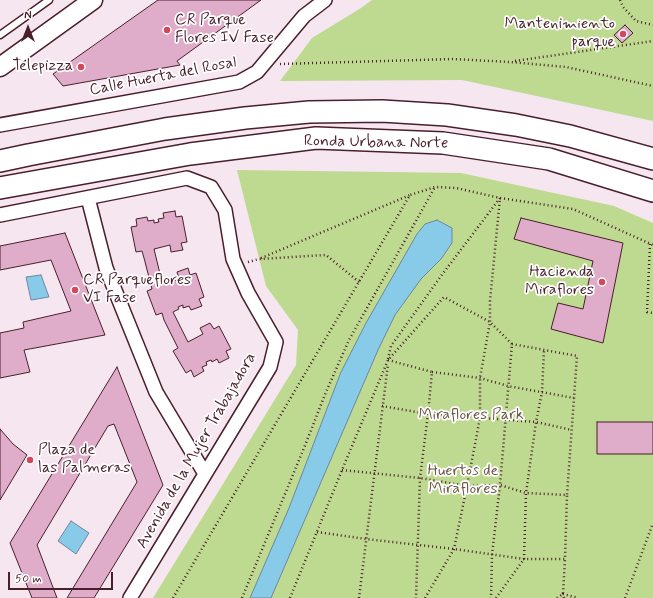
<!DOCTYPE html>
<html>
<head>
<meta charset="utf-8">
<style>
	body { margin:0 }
	#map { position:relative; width:653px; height:598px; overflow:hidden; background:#f5e6ef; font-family:Mynerve,sans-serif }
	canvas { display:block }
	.north { position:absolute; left:8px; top:8px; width:40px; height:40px; -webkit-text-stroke:3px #fff; paint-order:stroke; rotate:0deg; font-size:11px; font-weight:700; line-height:16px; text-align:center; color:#4a1f2b }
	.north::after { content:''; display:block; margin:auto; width:14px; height:18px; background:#4a1f2b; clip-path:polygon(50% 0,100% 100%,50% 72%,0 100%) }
	.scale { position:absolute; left:8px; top:572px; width:105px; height:18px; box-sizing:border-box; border:2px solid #4a1f2b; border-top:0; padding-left:5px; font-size:12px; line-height:14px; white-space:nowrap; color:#4a1f2b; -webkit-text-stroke:3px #fff; paint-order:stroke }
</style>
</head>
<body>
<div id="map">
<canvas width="653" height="598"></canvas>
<div class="north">N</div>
<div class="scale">50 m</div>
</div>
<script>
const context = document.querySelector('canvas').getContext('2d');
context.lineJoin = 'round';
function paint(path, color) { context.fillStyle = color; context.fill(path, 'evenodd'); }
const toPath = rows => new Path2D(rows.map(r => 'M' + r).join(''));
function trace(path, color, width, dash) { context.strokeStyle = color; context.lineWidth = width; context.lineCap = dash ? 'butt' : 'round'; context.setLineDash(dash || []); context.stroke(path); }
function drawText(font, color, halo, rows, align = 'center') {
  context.font = font + ' Mynerve,sans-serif'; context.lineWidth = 3.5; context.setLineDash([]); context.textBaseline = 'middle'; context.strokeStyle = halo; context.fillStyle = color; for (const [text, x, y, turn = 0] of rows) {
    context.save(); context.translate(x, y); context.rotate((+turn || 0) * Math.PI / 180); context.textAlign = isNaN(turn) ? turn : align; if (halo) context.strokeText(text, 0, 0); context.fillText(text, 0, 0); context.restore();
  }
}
const green = toPath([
	[372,0,653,0,653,121,462,80,280,81,312,38,361,8],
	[237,170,461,173,614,206,653,223,653,598,153,598,296,365,298,330,266,286]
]);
const water = toPath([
	[437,220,452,228,452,243,441,259,421,279,395,315,378,350,271,598,250,598,289,508,341,372,366,323,417,234,425,224,437,220],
	[41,275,49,297,31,300,26,277,41,275],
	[71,521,89,533,76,554,58,541,71,521]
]);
const building = toPath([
	[158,0,261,0,177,61,180,65,63,86,53,74,158,0],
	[625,25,633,33,622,43,614,35,625,25],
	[175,211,176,217,182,216,187,242,181,243,183,250,171,252,170,245,154,249,161,278,164,285,179,279,177,272,188,268,190,275,196,273,204,297,199,299,202,306,191,310,189,306,183,308,183,305,178,307,179,309,173,312,188,342,203,334,200,328,210,323,214,329,219,326,231,349,226,351,229,358,219,363,217,359,212,362,211,360,206,362,207,365,202,367,204,371,194,377,191,370,186,373,173,351,178,348,164,320,162,313,156,315,147,291,152,289,144,258,142,251,136,252,131,227,137,226,136,219,147,217,148,221,154,220,154,223,159,222,158,219,164,218,163,213,175,211],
	[521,218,623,243,603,343,551,329,558,303,583,309,593,261,514,239,521,218],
	[65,233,105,335,24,350,30,372,0,378,0,333,24,328,23,322,71,311,51,260,0,270,0,246,65,233],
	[117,367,163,485,94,598,67,598,137,482,114,424,108,426,37,545,57,598,32,598,10,543,117,367],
	[597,422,653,422,653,454,597,454,597,422],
	[0,429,13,444,27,455,0,500,0,429]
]);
const path = toPath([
	[620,0,623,7,636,21,653,25],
	[515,61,653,41],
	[280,64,453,59,510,62,566,67,653,86],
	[650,244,647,312,653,313],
	[248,262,259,259],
	[359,282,326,255,259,259,410,195],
	[388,359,391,346,441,276,500,198],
	[388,360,432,372,428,414,420,478,416,598],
	[432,372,480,378,508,386,574,398],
	[382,406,428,414,536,422,572,430],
	[342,470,420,478,467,486,500,485,526,493,567,495,577,356,512,344],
	[317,532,366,539,454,549,524,559,565,559,567,495],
	[173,598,410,195,435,187,456,188,500,198,573,209,653,245],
	[242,598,304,448,326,392,349,340,435,187],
	[290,598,342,470,388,360,444,297,490,322,512,344,500,485,492,555,491,598],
	[359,598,388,364],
	[425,598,454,549,467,486,480,418,480,378,490,322,490,301,500,198],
	[496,598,524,559,526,493,536,422,542,392,544,350],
	[557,598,563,594,565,559],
	[564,598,563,594,578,598],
	[625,598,653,523]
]);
const lane = toPath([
	[0,35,49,0]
]);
const street = toPath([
	[0,125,239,82,257,72,304,16,325,0],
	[88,198,106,268,156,392,205,474],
	[0,215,187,178,211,187,225,210,233,259,248,293,276,342,270,367,130,598]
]);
const secondary = toPath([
	[0,67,93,0]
]);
const primary = toPath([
	[0,161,28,155,165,129,245,118,309,112,382,111,447,115,516,125,570,136,653,159],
	[0,188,190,154,316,138,443,143,549,159,653,191]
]);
const markers = [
	[167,30,4,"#d1495b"],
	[623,34,4,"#d1495b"],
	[81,67,4,"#d1495b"],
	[602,282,4,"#d1495b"],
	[75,290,4,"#d1495b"],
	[30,460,4,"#d1495b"]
];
const poiNames = [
	["CR Parque",175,21],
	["Flores IV Fase",175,39],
	["Mantenimiento",615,25,"right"],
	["parque",615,43,"right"],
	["Telepizza",73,67,"right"],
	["Hacienda",594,273,"right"],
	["Miraflores",594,291,"right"],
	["CR Parqueflores",83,281],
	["VI Fase",83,299],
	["Plaza de",38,451],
	["las Palmeras",38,469]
];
const streetNames = [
	["Calle Huerta del Rosal",163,77,-11],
	["Ronda Urbana Norte",376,143,1],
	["Avenida de la Mujer Trabajadora",197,451,-60]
];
const parkNames = [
	["Miraflores Park",471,416],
	["Huertos de",463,472],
	["Miraflores",463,490]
];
paint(green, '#bed990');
paint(water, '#88cbe9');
trace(water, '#6f869d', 1);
paint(building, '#dfadca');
trace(building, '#4a1f2b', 1);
trace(lane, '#4a1f2b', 9);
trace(street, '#4a1f2b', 16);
trace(secondary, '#4a1f2b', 21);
trace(primary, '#4a1f2b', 24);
trace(path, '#4a1f2b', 2.5, [1, 3]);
trace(lane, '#fff', 6);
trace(street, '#fff', 13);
trace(secondary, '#fff', 18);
trace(primary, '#fff', 21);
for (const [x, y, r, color] of markers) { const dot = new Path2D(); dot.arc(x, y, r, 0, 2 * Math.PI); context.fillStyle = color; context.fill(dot); trace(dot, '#fff', 1.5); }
drawText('16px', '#4a1f2b', '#fff', poiNames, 'left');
drawText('16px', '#4a1f2b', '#fff', streetNames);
drawText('16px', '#6d5749', '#fff', parkNames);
</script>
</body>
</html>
